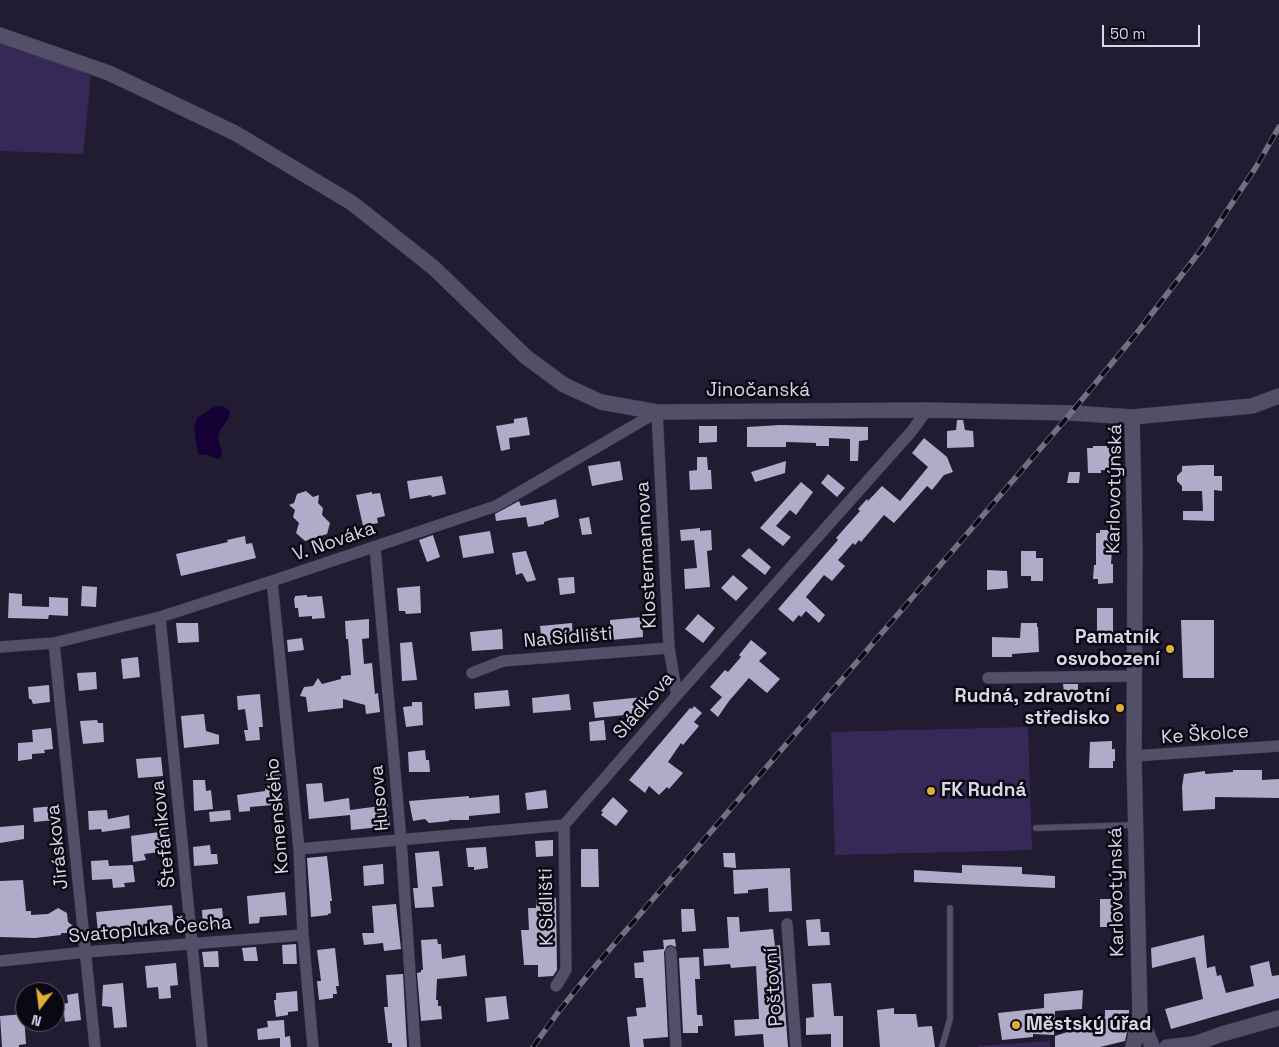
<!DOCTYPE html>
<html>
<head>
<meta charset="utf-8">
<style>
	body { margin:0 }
	#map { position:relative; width:1279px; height:1047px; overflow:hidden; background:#211c32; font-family:"Space Grotesk",sans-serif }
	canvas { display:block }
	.north { position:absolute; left:15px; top:982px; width:50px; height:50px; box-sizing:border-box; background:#0a0812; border:1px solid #5d5a66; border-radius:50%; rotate:195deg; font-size:14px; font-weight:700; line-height:20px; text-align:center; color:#d9d6e5 }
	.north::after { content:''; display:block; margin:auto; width:18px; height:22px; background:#e3ae34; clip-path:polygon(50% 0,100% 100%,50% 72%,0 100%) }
	.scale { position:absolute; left:1102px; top:25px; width:98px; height:22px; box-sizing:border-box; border:2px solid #d9d6e5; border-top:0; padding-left:6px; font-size:15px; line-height:18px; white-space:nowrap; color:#d9d6e5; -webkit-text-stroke:4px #0a0812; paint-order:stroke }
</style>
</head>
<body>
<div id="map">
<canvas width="1279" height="1047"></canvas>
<div class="north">N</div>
<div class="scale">50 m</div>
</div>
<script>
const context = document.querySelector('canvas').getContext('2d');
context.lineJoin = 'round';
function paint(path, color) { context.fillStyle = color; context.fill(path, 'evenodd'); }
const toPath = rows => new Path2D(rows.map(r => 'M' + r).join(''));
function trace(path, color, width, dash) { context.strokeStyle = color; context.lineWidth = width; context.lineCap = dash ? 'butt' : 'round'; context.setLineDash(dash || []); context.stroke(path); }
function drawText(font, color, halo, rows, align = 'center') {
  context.font = font + ' "Space Grotesk",sans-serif'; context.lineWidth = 5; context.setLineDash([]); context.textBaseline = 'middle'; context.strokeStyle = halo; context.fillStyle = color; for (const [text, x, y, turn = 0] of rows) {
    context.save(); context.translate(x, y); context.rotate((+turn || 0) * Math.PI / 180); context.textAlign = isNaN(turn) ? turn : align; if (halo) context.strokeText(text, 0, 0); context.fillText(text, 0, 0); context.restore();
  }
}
const green = toPath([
	[0,40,35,51,91,76,83,154,0,151],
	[1028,727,1032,850,835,855,831,732],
	[1050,1041,1050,1047,978,1047,978,1046]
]);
const water = toPath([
	[215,406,224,407,228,409,230,413,228,419,220,430,218,439,222,452,222,457,217,459,208,455,198,454,194,428,197,418]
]);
const building = toPath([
	[527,417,530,435,509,438,510,449,501,451,496,426,514,423,514,419],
	[957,420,963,420,965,430,973,431,974,447,947,448,947,431,956,430],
	[780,425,868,427,868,440,859,441,858,461,850,461,850,439,829,438,829,446,816,446,816,443,786,442,786,447,747,447,747,427],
	[699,426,717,426,717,442,699,443],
	[924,438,947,457,953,472,944,475,932,490,927,486,894,523,884,515,861,542,859,540,855,545,853,543,838,560,845,566,832,581,824,575,806,597,825,615,819,623,806,611,801,617,799,615,793,622,778,609,838,540,836,538,860,511,858,509,867,499,868,501,882,486,900,501,928,467,912,453],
	[1093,446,1107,446,1107,448,1112,448,1112,471,1101,470,1101,473,1088,473,1087,448,1093,448],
	[697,457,707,457,708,470,711,470,712,489,690,490,689,471,697,470],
	[620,461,623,480,592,486,588,466],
	[786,461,785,473,755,482,751,472],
	[1202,465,1214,465,1214,476,1222,476,1222,491,1214,490,1214,521,1183,520,1183,511,1203,511,1202,491,1182,491,1182,486,1177,481,1177,476,1182,471,1182,466],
	[1069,472,1080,472,1079,483,1067,483],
	[828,474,845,488,837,497,821,483],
	[442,476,446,494,432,497,431,495,410,499,407,481],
	[801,482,813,492,796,515,790,510,776,526,791,537,783,546,760,528],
	[306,491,313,497,319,495,318,503,323,508,322,515,330,523,327,534,305,541,296,533,299,523,293,517,295,510,289,505,294,503,297,494],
	[372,492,372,494,380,493,385,516,377,518,378,523,363,526,356,495],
	[556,499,559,517,544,522,544,524,528,527,526,517,496,521,495,514,519,501,521,506],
	[589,517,592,534,582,535,579,519],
	[700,528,700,531,711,530,712,550,707,551,710,587,685,589,684,569,697,568,694,540,681,541,680,530],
	[1100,530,1111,530,1111,537,1113,537,1111,564,1113,564,1113,583,1098,584,1098,579,1093,579,1094,565,1096,565,1096,533,1100,533],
	[490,531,494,553,463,558,459,536],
	[433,535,440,557,427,562,419,540],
	[245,536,246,544,252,543,256,558,181,576,176,554,228,542,227,540],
	[749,548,771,567,765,575,741,556],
	[526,551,536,580,527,582,522,573,516,575,512,553],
	[1021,551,1036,551,1036,558,1043,558,1043,581,1031,581,1031,576,1021,576],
	[987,570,1007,571,1008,588,987,590],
	[733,575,748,588,736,601,721,588],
	[574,577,575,593,560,595,558,578],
	[82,586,97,587,96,607,81,606],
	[420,586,421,613,406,614,405,611,399,611,397,588],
	[9,593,22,594,22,606,49,607,49,597,68,598,68,616,49,615,48,619,8,618],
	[307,595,307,597,322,596,325,618,312,619,312,616,299,617,298,608,295,608,294,598,295,598,295,596],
	[1097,608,1113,608,1113,639,1097,640],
	[698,614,715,628,703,643,685,629],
	[642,617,643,637,611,640,610,620],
	[369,619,369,638,362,639,364,664,372,663,375,694,378,693,380,712,366,714,365,705,343,699,343,708,308,712,306,697,300,696,304,687,313,686,318,678,322,684,341,679,341,676,351,675,348,639,346,639,345,621],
	[1181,620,1214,620,1214,678,1183,678],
	[176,623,198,623,199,642,178,643],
	[572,623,573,643,542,645,540,626],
	[1021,623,1037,623,1037,627,1038,627,1039,652,1012,654,1012,657,992,657,992,637,1020,638],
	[502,629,503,649,472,651,470,632],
	[302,638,304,650,288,652,287,640],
	[751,640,767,653,759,661,780,679,767,693,749,678,729,701,718,717,710,710,722,697,710,687,725,670,728,672,741,657,739,655],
	[412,642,417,680,402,681,400,643],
	[138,657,140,677,123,679,121,659],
	[96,672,97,689,79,691,77,673],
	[1063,684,1078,684,1078,693,1064,693],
	[49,685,50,702,33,704,31,699,29,699,28,687],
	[508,690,510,706,475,709,474,693],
	[260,694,263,727,259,727,260,740,246,741,244,730,248,730,245,709,238,710,237,696],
	[569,694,571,710,533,713,532,698],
	[643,697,645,713,595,718,593,702],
	[412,702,422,702,423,725,406,727,403,707,412,706],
	[694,706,702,713,694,722,699,726,683,745,681,743,668,762,683,773,669,789,667,787,659,795,649,786,645,793,629,780,690,708,692,709],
	[204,714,206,731,219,735,219,744,184,748,181,716],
	[97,720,98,723,103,723,104,742,83,744,80,721],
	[604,720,606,740,590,741,589,722],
	[51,728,53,749,44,750,45,753,32,754,32,759,18,761,18,743,33,742,32,730],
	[1112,741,1112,749,1115,749,1115,761,1113,761,1113,768,1089,768,1090,742],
	[425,750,426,760,429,760,430,772,409,772,408,752],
	[161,757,163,776,138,778,136,759],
	[1233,770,1262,770,1262,780,1279,779,1279,798,1215,797,1215,809,1183,811,1182,787,1184,774,1205,771,1205,774,1233,772],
	[281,773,284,804,250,807,250,811,239,812,237,795,265,791,266,774],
	[193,780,205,780,206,791,211,790,213,809,194,811],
	[322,783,324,802,349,798,350,810,388,805,390,826,351,830,350,815,309,819,306,784],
	[546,790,548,808,527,810,525,793],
	[499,795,500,813,469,816,469,820,449,820,449,821,429,823,425,819,413,821,409,801,469,796,469,798],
	[613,797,628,811,616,826,601,815,603,812,601,811],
	[54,806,55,820,34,822,33,808],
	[107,810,108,819,129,815,130,828,102,832,101,829,89,830,88,811],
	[230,810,231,820,210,822,209,812],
	[24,825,24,839,0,843,0,827],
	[166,831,168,851,144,854,146,860,133,862,131,836],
	[553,840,553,856,536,857,535,841],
	[210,845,211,854,217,854,218,864,194,866,193,847],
	[486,847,488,868,474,870,474,867,468,867,466,848],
	[581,849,598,849,599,887,581,887],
	[439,851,443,886,432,887,434,907,415,908,413,888,418,888,415,853],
	[723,853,735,853,736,868,724,867],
	[327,856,332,901,330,901,331,913,328,914,328,915,311,917,307,858],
	[108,860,109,866,133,865,135,882,124,883,125,887,113,888,112,879,92,880,91,861],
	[383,864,384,884,364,886,363,866],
	[962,865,1022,867,1022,874,1055,876,1055,888,914,882,914,870,962,873],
	[790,868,792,911,769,912,768,888,748,890,748,893,734,894,733,870],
	[23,880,26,911,31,911,31,915,48,914,58,908,67,913,68,922,73,926,67,933,61,933,61,935,35,938,0,937,0,881],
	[285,892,287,915,260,917,259,923,249,924,247,896],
	[536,898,556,898,557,970,553,976,538,977,538,965,524,965,521,930,529,930,528,908,536,908],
	[1100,899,1120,899,1118,927,1100,927],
	[396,904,401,949,384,951,383,943,364,945,362,933,374,933,372,906],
	[172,905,174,925,98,932,96,912],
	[222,908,224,926,203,928,202,910],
	[681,909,694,909,696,931,682,932],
	[727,917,739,917,740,932,773,929,775,946,780,945,788,1047,764,1047,763,1034,735,1036,734,1020,759,1019,756,966,731,968,730,964,704,966,703,949,729,948],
	[820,919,821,932,829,932,830,945,808,946,806,920],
	[1204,935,1207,968,1215,966,1217,976,1221,975,1226,993,1254,986,1250,966,1269,961,1272,976,1279,975,1279,998,1171,1029,1165,1009,1203,999,1195,957,1152,968,1151,948],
	[437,939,438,944,441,944,442,959,465,955,467,976,437,979,436,1000,438,1000,438,1006,441,1006,442,1019,421,1021,417,973,421,972,421,970,423,970,421,940],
	[675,939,676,947,671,945,667,946,664,952,668,1037,643,1039,644,1047,630,1047,627,1017,637,1016,636,1008,646,1007,643,978,635,978,634,963,644,962,643,951,664,949,663,940],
	[296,944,297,964,283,964,282,945],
	[256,947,258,961,244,961,242,948],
	[335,948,339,986,336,986,337,994,333,994,333,998,319,1000,317,981,321,981,317,950],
	[218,951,219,967,204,967,202,952],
	[699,957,700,979,695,979,697,1015,702,1015,703,1026,698,1026,698,1033,683,1033,679,958],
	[176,963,178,985,170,986,171,998,159,999,158,987,147,988,145,966],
	[403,974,407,1047,392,1047,392,1043,388,1043,384,1007,388,1007,386,975],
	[123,983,127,1027,114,1028,112,1007,102,1006,103,985],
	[831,983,834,1016,843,1016,843,1047,831,1047,831,1034,806,1035,806,1018,814,1017,812,984],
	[1083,990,1082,1009,1055,1011,1054,1035,1033,1034,1033,1037,1002,1040,998,1013,1044,1008,1044,994],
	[297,991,298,1011,288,1012,288,1015,276,1017,274,1000,276,1000,276,993],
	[78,993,81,1020,65,1022,63,1004,68,1003,67,995],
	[506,996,509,1019,487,1022,485,998],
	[894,1008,894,1014,916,1014,918,1027,932,1026,935,1047,880,1047,877,1010],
	[1105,1010,1129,1010,1129,1023,1125,1041,1100,1047,1055,1047,1055,1036,1080,1028,1101,1026,1105,1016],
	[24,1014,26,1044,19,1045,19,1047,2,1047,0,1016],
	[284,1020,285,1037,290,1036,291,1047,280,1047,280,1038,258,1040,257,1029,268,1027,267,1021]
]);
const lane = toPath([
	[1036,828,1134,825],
	[942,1047,950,1019,950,908]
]);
const street = toPath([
	[375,547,401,840,415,1047],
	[272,581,299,849,303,935,313,1047],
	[160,617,202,1047],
	[54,643,95,1047],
	[0,647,54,643,160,617,272,581,496,506,657,412,669,648,677,695],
	[472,673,503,661,669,648],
	[988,678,1134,676],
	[1134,756,1279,746],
	[299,849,564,825,677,695,911,432,927,410],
	[787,924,796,1047],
	[671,952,676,1047],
	[0,961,87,952,303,935],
	[556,986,566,970,564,825]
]);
const secondary = toPath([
	[0,35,109,73,235,133,352,203,434,268,526,357,564,385,601,402,657,412,927,410,1071,413,1132,417,1252,406,1279,396],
	[1132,417,1135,547,1134,756,1140,1016,1133,1047],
	[1140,1016,1152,1046],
	[1167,1047,1194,1044,1222,1034,1279,1018]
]);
const rail = toPath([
	[533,1047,559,1011,592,970,1071,413,1140,329,1201,250,1256,167,1279,127]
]);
const markers = [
	[1170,649,5,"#e3ae34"],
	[1120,708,5,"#e3ae34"],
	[931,791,5,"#e3ae34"],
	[1016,1025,5,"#e3ae34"]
];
const streetNames = [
	["Jinočanská",758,391],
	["Karlovotýnská",1115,489,-89],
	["V. Nováka",334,542,-19],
	["Klostermannova",647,555,-93],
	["Na Sídlišti",568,638,-5],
	["Sládkova",644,706,-49],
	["Ke Školce",1205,735,-4],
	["Husova",380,798,-95],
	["Komenského",278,816,-95],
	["Štefánikova",164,834,-96],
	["Jiráskova",58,847,-96],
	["Karlovotýnská",1117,892,-91],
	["K Sídlišti",547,907,-91],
	["Svatopluka Čecha",150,930,-5],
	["Poštovní",774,987,-94]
];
const poiNames = [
	["Pamatník",1160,638],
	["osvobození",1160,660],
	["Rudná, zdravotní",1110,697],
	["středisko",1110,719],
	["FK Rudná",941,791,"left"],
	["Městský úřad",1026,1025,"left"]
];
paint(green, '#362958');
paint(water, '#140035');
paint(building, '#b0abc8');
trace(lane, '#3c384a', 7);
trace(street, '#3c384a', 12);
trace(secondary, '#3c384a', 16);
trace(lane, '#544f69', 5.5);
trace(street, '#544f69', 11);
trace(secondary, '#544f69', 15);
trace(rail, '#747083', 5.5);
trace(rail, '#0a0812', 4, [11]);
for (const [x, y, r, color] of markers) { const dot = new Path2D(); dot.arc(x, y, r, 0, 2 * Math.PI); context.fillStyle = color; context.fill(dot); trace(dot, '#0a0812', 2); }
drawText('19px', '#d9d6e5', '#0a0812', streetNames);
drawText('bold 19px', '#d9d6e5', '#0a0812', poiNames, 'right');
</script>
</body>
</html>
